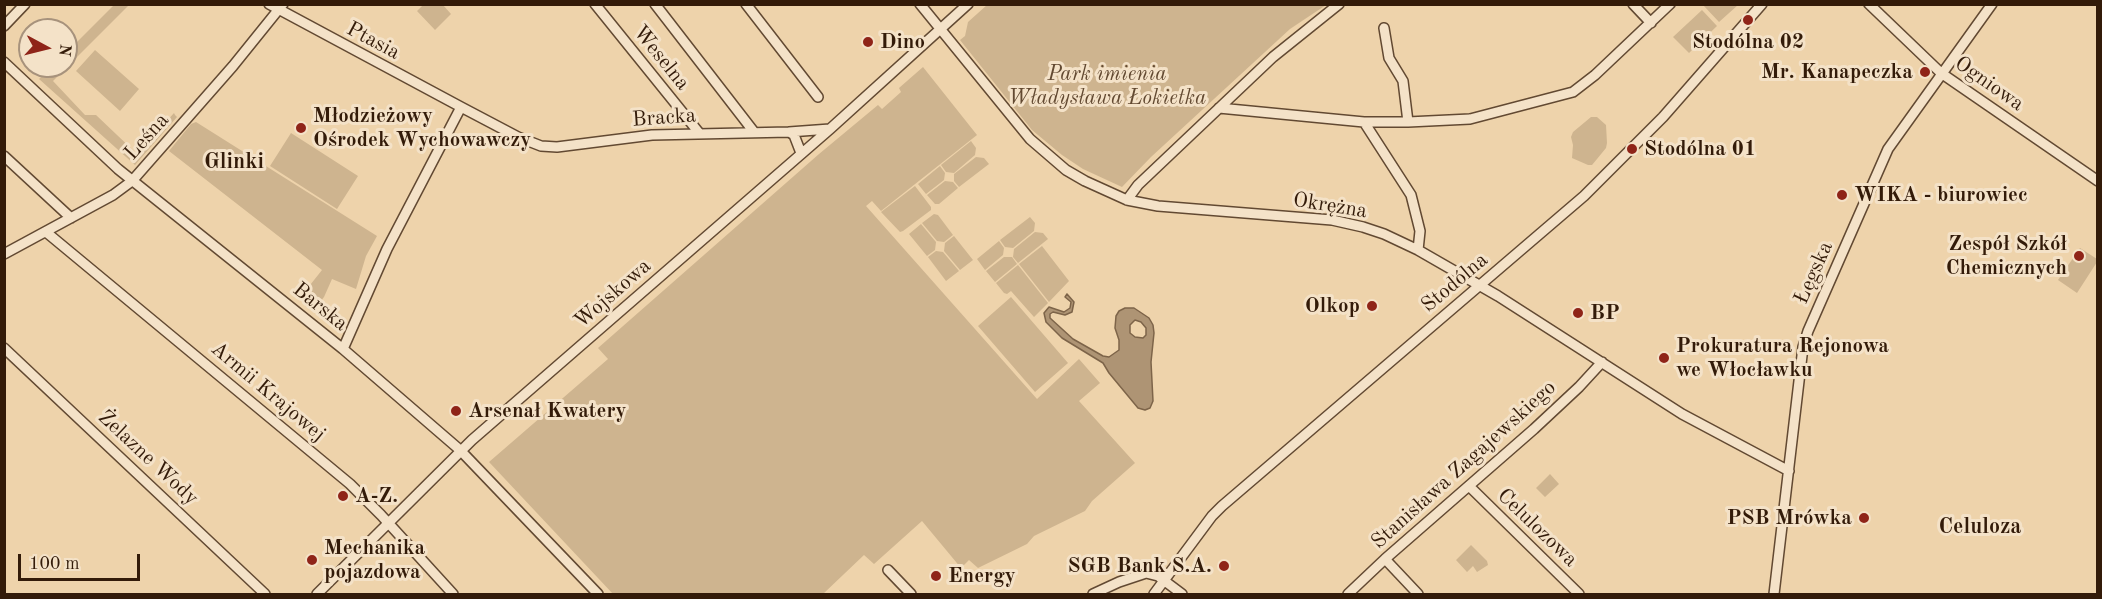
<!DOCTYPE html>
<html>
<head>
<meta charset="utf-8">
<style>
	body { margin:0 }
	#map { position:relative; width:2102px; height:599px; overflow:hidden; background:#eed3ab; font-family:"Old Standard TT",serif }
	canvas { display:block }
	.frame { position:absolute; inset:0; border:6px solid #331b09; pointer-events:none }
	.north { position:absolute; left:18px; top:18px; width:60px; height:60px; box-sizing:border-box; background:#f4e2c8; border:2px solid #a7927c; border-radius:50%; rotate:97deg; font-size:16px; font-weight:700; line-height:24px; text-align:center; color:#331b09 }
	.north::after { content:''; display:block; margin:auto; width:21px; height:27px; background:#8f2418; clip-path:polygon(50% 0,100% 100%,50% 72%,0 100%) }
	.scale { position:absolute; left:18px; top:554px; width:122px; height:27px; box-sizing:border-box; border:3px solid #331b09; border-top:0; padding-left:8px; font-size:18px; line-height:21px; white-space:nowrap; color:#331b09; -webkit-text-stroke:4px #f4e2c8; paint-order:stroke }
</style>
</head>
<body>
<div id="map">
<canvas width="2102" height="599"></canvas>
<div class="frame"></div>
<div class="north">N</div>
<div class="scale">100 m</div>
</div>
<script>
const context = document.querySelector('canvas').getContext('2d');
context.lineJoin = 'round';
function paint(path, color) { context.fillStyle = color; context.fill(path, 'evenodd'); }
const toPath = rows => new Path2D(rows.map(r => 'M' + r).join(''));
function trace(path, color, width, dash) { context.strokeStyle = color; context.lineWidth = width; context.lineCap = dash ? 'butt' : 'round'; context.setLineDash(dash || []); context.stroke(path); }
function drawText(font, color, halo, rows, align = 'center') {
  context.font = font + ' "Old Standard TT",serif'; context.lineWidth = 6; context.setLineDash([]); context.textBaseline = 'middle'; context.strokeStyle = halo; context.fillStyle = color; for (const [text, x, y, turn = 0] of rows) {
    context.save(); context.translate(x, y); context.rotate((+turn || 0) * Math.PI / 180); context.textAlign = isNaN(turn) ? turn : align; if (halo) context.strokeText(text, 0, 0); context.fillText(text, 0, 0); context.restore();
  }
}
const green = toPath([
	[114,5,128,6,53,81,85,115,96,115,137,154,174,113,175,115,177,117,135,165,39,79,53,66,66,66,66,53],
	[423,5,443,5,451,14,435,30,417,11],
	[987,5,987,4,1326,5,1290,29,1151,157,1122,187,1083,169,1062,155,1032,130,960,40,965,36,968,22],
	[1703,5,1738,5,1719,22],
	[1702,10,1717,26,1689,53,1673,37],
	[95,50,139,89,120,111,76,71],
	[923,67,977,135,881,211,872,201,866,206,1037,399,1079,359,1100,383,1079,401,1135,463,1092,501,1085,511,1034,536,1027,544,978,568,969,560,961,568,922,521,874,564,864,555,823,594,613,594,489,462,608,359,598,348,819,154,878,105,882,109,901,92,899,88],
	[1591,117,1597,117,1606,125,1607,143,1606,148,1597,159,1592,165,1588,165,1572,158,1573,145,1571,137,1573,132],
	[196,122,377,236,366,256,356,289,332,279,324,297,314,310,299,299,322,270,169,151,191,124],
	[291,133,358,176,337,209,270,166],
	[971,141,976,148,975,155,954,173,946,172,941,165],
	[976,157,984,158,989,164,959,187,954,181,954,174],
	[940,166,945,173,944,180,926,194,918,184],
	[945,181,953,182,958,188,939,204,935,204,927,195],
	[915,186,931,207,931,210,903,231,900,232,881,212],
	[934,214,938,215,953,235,944,242,937,241,922,223],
	[1030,217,1035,223,1034,231,1013,248,1005,247,1000,240],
	[921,224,936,242,935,250,927,256,909,234],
	[1035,232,1043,233,1048,239,1018,263,1013,257,1014,249],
	[954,236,973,260,960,270,944,251,945,243],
	[999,241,1004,248,1003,255,985,270,977,259],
	[1042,246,1069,281,1049,302,1019,264],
	[2080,248,2097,259,2097,262,2077,293,2058,280],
	[936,251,943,252,959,271,946,281,928,257],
	[1004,257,1012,257,1017,264,995,282,986,271],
	[1018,265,1048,303,1034,317,1011,291,1007,294,1004,293,996,283],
	[1011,297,1068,363,1035,392,978,326],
	[1550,474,1559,484,1545,497,1536,488],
	[1471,545,1487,561,1488,565,1477,572,1473,566,1467,572,1456,560]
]);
const water = toPath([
	[1067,294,1074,302,1072,312,1065,315,1053,312,1050,314,1050,318,1073,339,1103,356,1109,357,1119,350,1119,340,1115,328,1116,316,1119,311,1125,308,1134,308,1149,318,1153,325,1154,333,1151,362,1153,401,1150,408,1145,410,1138,408,1109,373,1103,363,1062,338,1046,322,1044,313,1049,307,1064,312,1070,308,1071,302,1065,297,1067,294],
	[1135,320,1141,322,1146,328,1146,335,1143,338,1135,337,1130,333,1130,325,1135,320]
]);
const minor = toPath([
	[269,4,461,107,518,137,541,146,557,147,652,135,789,132,794,135,801,153],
	[595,4,700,134],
	[655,4,754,132],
	[746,4,818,97],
	[920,4,1030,139,1066,170,1085,181,1127,200,1158,206,1332,220,1363,227,1384,234,1418,250,1498,296,1682,414,1789,471],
	[1633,4,1651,23],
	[1869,4,1941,73,2098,181],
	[4,26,25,4],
	[1384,28,1389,58,1403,81,1408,122],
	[4,62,118,169,343,349,460,450,598,594],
	[1219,108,1364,122,1408,122,1470,119,1573,92,1595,75,1670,4],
	[1364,122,1411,195,1420,231,1418,250],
	[789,132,830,129],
	[4,156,71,218],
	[1127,200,1138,185,1273,57,1339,4],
	[46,232,350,484,381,515,453,594],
	[4,254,113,195,132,181,233,66,283,4],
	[4,348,265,594],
	[343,349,387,249,461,107],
	[1470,487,1579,594],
	[1385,559,1418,594],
	[888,570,911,594],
	[317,594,472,440,830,129,968,4],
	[1093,594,1119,582,1146,573,1158,576,1182,594],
	[1154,594,1212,516,1222,506,1584,196,1663,117,1762,4],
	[1348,594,1385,559,1534,429,1579,387,1602,362],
	[1774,594,1803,347,1808,331,1888,149,1992,4]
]);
const markers = [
	[1748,20,6,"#8f2418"],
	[868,42,6,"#8f2418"],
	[1925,72,6,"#8f2418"],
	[301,128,6,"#8f2418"],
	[1632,149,6,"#8f2418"],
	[1842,195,6,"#8f2418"],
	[2079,256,6,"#8f2418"],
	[1372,306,6,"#8f2418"],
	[1578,313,6,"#8f2418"],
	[1664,358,6,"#8f2418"],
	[456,411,6,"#8f2418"],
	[343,496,6,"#8f2418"],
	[1864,518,6,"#8f2418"],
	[312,560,6,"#8f2418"],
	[1224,566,6,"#8f2418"],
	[936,576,6,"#8f2418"]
];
const streetNames = [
	["Ptasia",373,41,28],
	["Weselna",661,58,51],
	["Ogniowa",1989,84,35],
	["Bracka",664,118,-4],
	["Leśna",147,137,-48],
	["Okrężna",1330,206,9],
	["Łęgska",1814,273,-66],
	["Stodólna",1455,283,-40],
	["Wojskowa",613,294,-41],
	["Barska",320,307,39],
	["Armii Krajowej",268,392,40],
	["Żelazne Wody",148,458,43],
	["Stanisława Zagajewskiego",1464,465,-42],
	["Celulozowa",1537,528,44]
];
const poiNames = [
	["Dino",880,42],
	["Stodólna 02",1748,42,"center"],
	["Mr. Kanapeczka",1913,72,"right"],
	["Młodzieżowy",313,116],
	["Ośrodek Wychowawczy",313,140],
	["Stodólna 01",1644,149],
	["WIKA - biurowiec",1854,195],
	["Zespół Szkół",2067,244,"right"],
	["Chemicznych",2067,268,"right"],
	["Olkop",1360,306,"right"],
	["BP",1590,313],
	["Prokuratura Rejonowa",1676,346],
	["we Włocławku",1676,370],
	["Arsenał Kwatery",468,411],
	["A-Z.",355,496],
	["PSB Mrówka",1852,518,"right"],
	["Mechanika",324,548],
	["pojazdowa",324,572],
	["SGB Bank S.A.",1212,566,"right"],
	["Energy",948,576]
];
const parkNames = [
	["Park imienia",1107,74],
	["Władysława Łokietka",1107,98]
];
const neighbourhoodNames = [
	["Glinki",234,162],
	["Celuloza",1980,527]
];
paint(green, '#ceb48f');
paint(water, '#ae9474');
trace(water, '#7d6449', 1.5);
trace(minor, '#624932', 12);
trace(minor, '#f4e2c8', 9);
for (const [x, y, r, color] of markers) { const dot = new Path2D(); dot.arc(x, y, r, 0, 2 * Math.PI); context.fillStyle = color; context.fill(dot); trace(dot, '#f4e2c8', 2); }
drawText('21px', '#331b09', '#f4e2c8', streetNames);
drawText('bold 21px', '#331b09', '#f4e2c8', poiNames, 'left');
drawText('italic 21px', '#624931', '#f4e2c8', parkNames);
drawText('bold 22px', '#331b09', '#f4e2c8', neighbourhoodNames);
</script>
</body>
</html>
